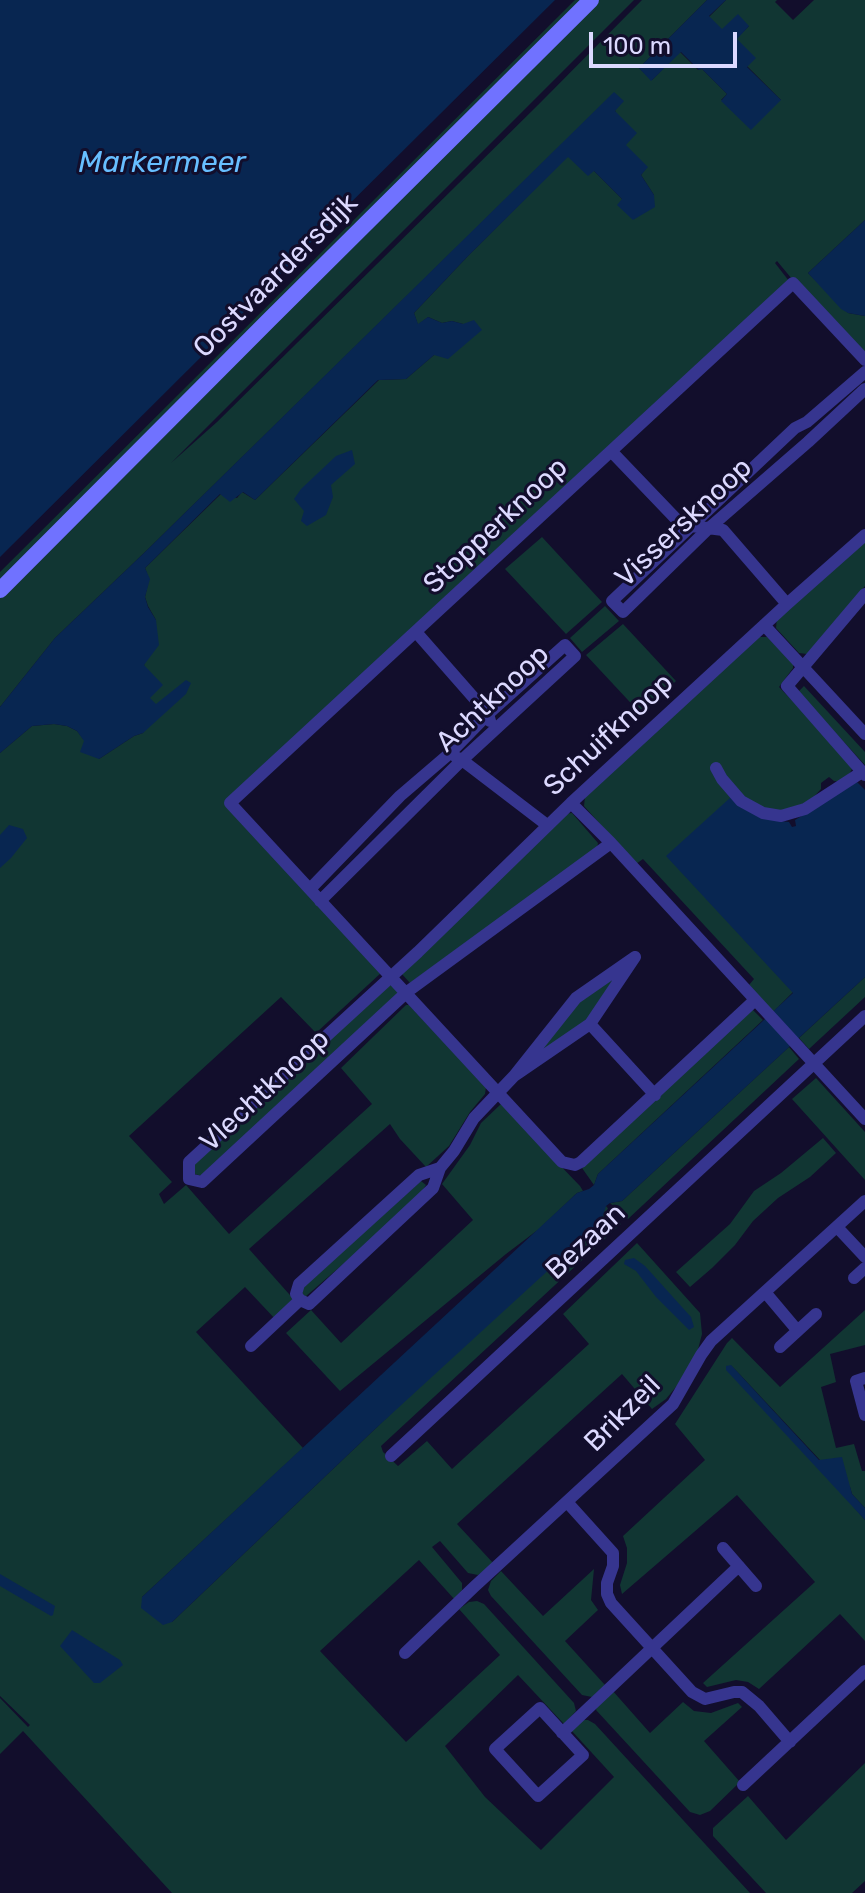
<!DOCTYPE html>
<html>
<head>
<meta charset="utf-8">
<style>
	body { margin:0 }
	#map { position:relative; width:865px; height:1893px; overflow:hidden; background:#120e2c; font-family:Rubik,sans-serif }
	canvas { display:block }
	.scale { position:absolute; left:589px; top:32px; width:148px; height:36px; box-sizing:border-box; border:4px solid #dcd9ff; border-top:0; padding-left:10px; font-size:24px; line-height:28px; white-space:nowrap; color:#dcd9ff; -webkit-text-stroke:6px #120e2c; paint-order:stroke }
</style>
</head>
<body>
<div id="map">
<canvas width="865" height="1893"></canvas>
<div class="scale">100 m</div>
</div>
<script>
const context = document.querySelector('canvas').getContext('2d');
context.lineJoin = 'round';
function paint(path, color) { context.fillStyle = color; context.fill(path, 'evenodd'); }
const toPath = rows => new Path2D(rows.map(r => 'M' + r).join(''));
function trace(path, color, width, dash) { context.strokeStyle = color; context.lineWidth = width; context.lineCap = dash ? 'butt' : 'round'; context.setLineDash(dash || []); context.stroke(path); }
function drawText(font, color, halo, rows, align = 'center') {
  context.font = font + ' Rubik,sans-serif'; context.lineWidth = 6; context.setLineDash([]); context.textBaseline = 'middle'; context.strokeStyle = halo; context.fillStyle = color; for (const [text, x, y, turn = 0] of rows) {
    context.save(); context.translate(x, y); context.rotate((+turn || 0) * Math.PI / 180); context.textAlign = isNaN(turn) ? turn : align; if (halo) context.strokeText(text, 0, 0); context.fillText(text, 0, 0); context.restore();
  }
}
const green = toPath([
	[575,0,586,0,0,584,0,572],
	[599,0,634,0,171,463,217,422,539,104,642,0,707,0,639,68,652,80,680,52,698,70,702,69,727,94,721,100,781,100,747,66,736,39,749,26,722,30,709,17,726,0,777,0,775,2,793,20,814,0,865,0,865,220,808,273,848,313,865,316,865,352,792,279,777,261,775,263,789,281,227,803,382,972,316,1033,281,997,129,1136,172,1182,159,1194,164,1204,186,1185,229,1234,372,1104,341,1068,406,1005,409,1005,486,1087,485,1094,470,1112,449,1146,426,1167,400,1139,390,1124,249,1249,297,1303,277,1321,245,1287,196,1332,303,1448,142,1597,172,1622,374,1430,606,1206,621,1224,381,1446,383,1452,398,1466,427,1441,452,1469,589,1344,563,1314,637,1243,700,1313,702,1334,694,1365,666,1399,652,1409,622,1374,457,1524,494,1564,478,1575,468,1573,440,1541,432,1547,462,1583,462,1590,455,1600,419,1560,320,1651,406,1742,500,1655,459,1609,469,1602,477,1601,484,1604,574,1703,576,1711,564,1724,518,1675,445,1746,485,1797,541,1850,614,1777,571,1730,582,1720,588,1720,595,1724,750,1893,172,1893,23,1731,0,1754,0,1698,28,1727,30,1725,0,1696,0,753,32,726,54,724,67,726,77,731,99,759,134,736,143,733,155,704,149,698,144,665,156,620,148,606,145,597,149,579,145,568,221,494,237,498,242,492,255,500,379,380,406,379,434,355,463,324,452,321,442,323,428,317,418,325,414,313,467,257,568,156,588,175,593,170,622,199,654,195,641,175,647,167,625,145,615,110,623,101,614,93,143,554,55,638,0,707,0,597],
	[542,537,602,602,566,634,505,569],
	[865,541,865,586,807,654,799,653,776,628,777,618],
	[605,606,619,621,582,652,570,638],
	[623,624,676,681,641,714,586,655],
	[756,637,767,637,793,663,793,668,779,687,849,759,852,769,848,777,842,782,834,781,829,777,821,783,821,789,810,801,667,856,793,992,773,1012,749,985,754,979,643,859,636,864,584,806,585,797],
	[804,686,865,752,865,765,798,692],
	[572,813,598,843,597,848,410,983,401,973,563,814],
	[626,967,586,1024,527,1063,578,1001],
	[865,977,865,997,809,1049,799,1038],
	[393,985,398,991,397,995,202,1176,195,1174,192,1169,193,1164,386,986],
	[752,1009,763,1020,598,1174,594,1185,582,1168],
	[789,1047,799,1059,628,1219,610,1203,622,1201],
	[816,1078,865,1132,865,1180,792,1099],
	[501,1104,580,1186,583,1191,577,1193,539,1229,506,1254,340,1391,286,1333,311,1310,341,1343,473,1220,442,1184,470,1145,481,1123],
	[823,1138,836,1153,810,1177,778,1198,753,1221,735,1245,712,1268,690,1287,676,1272,730,1224,754,1191,781,1173],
	[421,1181,426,1185,416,1201,305,1297,302,1293,304,1286],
	[865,1310,865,1345,830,1354,836,1382,821,1387,836,1448,854,1444,862,1471,865,1471,865,1508,852,1494,850,1487,820,1460,731,1365,865,1520,865,1641,840,1614,759,1689,748,1682,736,1680,707,1687,703,1683,815,1582,737,1495,622,1594,620,1585,627,1563,627,1548,623,1536,705,1460,675,1424,727,1343,732,1338,780,1387],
	[594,1569,591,1600,598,1610,565,1641,605,1685,592,1697,582,1695,491,1596,488,1590,491,1581,501,1571,543,1616],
	[612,1690,650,1733,683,1702,694,1711,711,1713,738,1703,742,1707,704,1741,740,1782,710,1811,700,1815,690,1812,596,1710,597,1706],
	[865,1763,865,1881,852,1893,766,1893,713,1836,713,1828,748,1796,786,1840]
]);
const water = toPath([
	[0,0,555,0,309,244,200,358,0,557],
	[707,0,726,0,709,16,722,29,738,14,749,26,737,39,756,58,747,67,781,100,751,130,721,101,727,94,702,69,699,70,681,52,651,81,639,68],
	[614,92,624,101,615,111,637,133,626,145,648,167,641,175,654,195,655,207,633,220,617,205,622,199,594,171,588,176,568,157,467,257,414,313,418,324,428,317,442,323,452,321,463,324,474,320,482,330,448,359,434,355,406,379,378,380,255,500,243,492,230,502,220,494,145,568,150,579,145,597,148,607,156,620,159,645,144,665,163,685,150,698,156,704,186,680,191,683,186,694,143,733,134,736,99,759,80,752,84,741,77,731,67,726,54,724,32,726,0,753,0,707,55,638,143,554],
	[865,220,865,316,848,313,841,309,808,273],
	[352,450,355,464,331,485,333,497,326,515,307,526,301,521,304,511,294,499,301,489,336,456],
	[857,782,865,790,865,977,622,1201,610,1203,606,1206,601,1222,374,1430,172,1622,163,1625,141,1608,142,1597,577,1193,589,1189,594,1185,598,1174,793,993,666,856,731,797,781,821,789,822,792,827,796,826,795,820],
	[9,825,23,829,27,838,11,858,0,868,0,835],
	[634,1258,645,1266,691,1317,694,1327,689,1330,656,1297,636,1271,624,1264,625,1260],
	[731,1365,819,1460,842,1457,852,1494,865,1508,865,1520,726,1370,726,1366],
	[0,1574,55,1606,53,1615,51,1616,0,1586],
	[72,1630,120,1660,123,1665,100,1683,94,1683,60,1646]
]);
const street = toPath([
	[865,372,807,422,795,428,612,601,623,612,708,529,808,442,865,389],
	[611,451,678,521,692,526,723,530,787,604],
	[865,594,787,686,865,775],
	[764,625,865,734],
	[416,632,488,714,490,721],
	[456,757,462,760,547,825],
	[716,768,722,779,741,801,763,813,781,816,805,809,862,772],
	[571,803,611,843,865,1119],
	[611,843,407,992,202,1182,189,1179,189,1162,418,952,571,803,787,604,865,535],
	[310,889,400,796,449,754,488,714,565,645,575,656,462,760,320,901],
	[635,957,590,1024,514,1076,576,998,635,957],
	[755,1000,581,1162,575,1165,562,1162,230,803,793,283,865,360],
	[590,1024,655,1095],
	[837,1227,865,1257],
	[854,1278,865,1268],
	[765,1292,797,1330],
	[300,1300,296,1294,299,1284,419,1175,440,1168],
	[251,1346,300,1300,309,1304,433,1188,440,1168,454,1151,474,1118,514,1076],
	[780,1347,816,1314],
	[865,1378,856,1381,865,1415],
	[391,1456,865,1016],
	[567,1502,613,1553,613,1566,607,1583,607,1594,611,1603,692,1692,705,1699,734,1692,742,1692,759,1706,790,1742],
	[723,1548,756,1586],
	[405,1653,474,1587,673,1404,701,1355,711,1341,865,1201],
	[540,1708,583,1755,538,1796,495,1749,540,1708],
	[562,1733,739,1566],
	[743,1785,865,1671]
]);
const secondary = toPath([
	[0,590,269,320,591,0]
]);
const streetNames = [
	["Oostvaardersdijk",276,276,-45],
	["Vissersknoop",684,523,-43],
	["Stopperknoop",496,526,-43],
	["Achtknoop",493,699,-43],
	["Schuifknoop",609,735,-43],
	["Vlechtknoop",265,1091,-43],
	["Bezaan",586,1242,-43],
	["Brikzeil",623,1414,-45]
];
const waterNames = [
	["Markermeer",162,163]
];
paint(green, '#113633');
paint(water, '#082651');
trace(street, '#36358f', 12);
trace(secondary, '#7072ff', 16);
drawText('28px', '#dcd9ff', '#120e2c', streetNames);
drawText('italic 30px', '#67beff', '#120e2c', waterNames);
</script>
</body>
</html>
